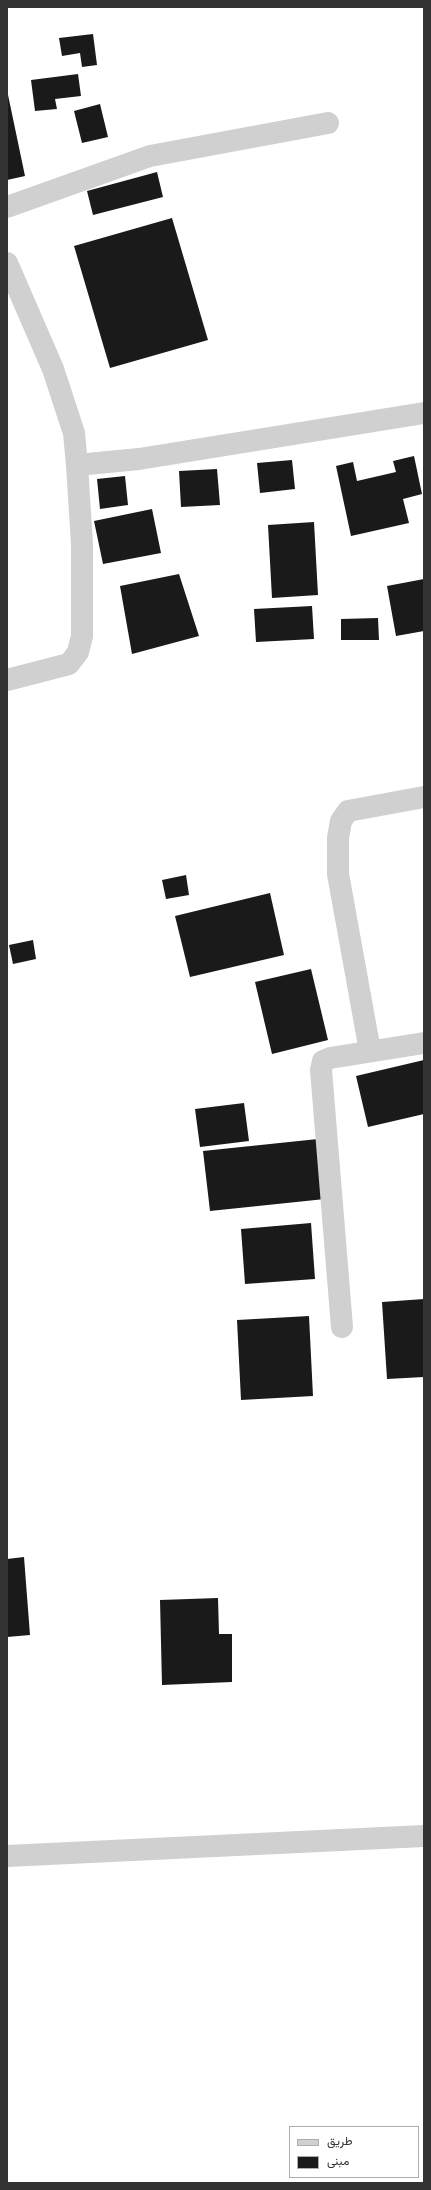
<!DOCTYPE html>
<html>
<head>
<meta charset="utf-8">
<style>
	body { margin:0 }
	#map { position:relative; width:431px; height:2190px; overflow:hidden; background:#fff; font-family:Raleway,Vazirmatn,sans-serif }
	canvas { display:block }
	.frame { position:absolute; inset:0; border:8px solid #333; pointer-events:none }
	.legend { position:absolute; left:289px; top:2126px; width:130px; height:52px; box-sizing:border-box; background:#fff; border:1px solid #adadad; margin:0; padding:5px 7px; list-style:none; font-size:12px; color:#333 }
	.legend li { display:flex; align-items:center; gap:8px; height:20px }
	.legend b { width:20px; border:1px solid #adadad }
</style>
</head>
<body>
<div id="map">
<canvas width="431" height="2190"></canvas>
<div class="frame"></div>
<ul class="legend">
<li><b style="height:5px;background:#d0d0d0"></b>طريق</li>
<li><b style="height:11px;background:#1a1a1a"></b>مبنى</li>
</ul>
</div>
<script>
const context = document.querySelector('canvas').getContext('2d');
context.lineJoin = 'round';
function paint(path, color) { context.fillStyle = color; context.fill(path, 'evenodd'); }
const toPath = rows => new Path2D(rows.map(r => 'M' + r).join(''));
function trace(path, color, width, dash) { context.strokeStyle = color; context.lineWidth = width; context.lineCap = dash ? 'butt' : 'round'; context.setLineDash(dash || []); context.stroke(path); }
const building = toPath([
	[93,34,97,65,82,67,80,53,62,56,59,38],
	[78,74,81,96,55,99,57,109,35,111,31,80],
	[7,90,25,176,7,180],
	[100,104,108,137,82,143,74,111],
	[157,172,163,197,93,215,87,191],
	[172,218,208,340,110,368,74,246],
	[414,456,422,494,403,499,409,523,351,536,336,466,353,462,357,481,396,472,393,461],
	[292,460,295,489,260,493,257,463],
	[217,469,220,505,181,507,179,471],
	[125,476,128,505,100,509,97,479],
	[152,509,161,553,103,564,94,521],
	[314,522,318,595,272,598,268,525],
	[179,574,199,636,132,654,120,586],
	[424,579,424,631,396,636,387,586],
	[312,606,314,639,256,642,254,609],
	[378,618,379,640,341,640,341,619],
	[186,875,189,895,166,899,162,880],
	[270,893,284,955,190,977,175,916],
	[33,940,36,959,13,964,9,945],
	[311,969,328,1040,272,1054,255,982],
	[424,1060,424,1114,368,1127,356,1076],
	[244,1103,249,1141,200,1147,195,1109],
	[318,1139,325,1199,210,1211,203,1151],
	[311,1223,315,1279,245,1284,241,1229],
	[424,1299,424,1377,387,1379,382,1302],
	[309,1316,313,1396,241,1400,237,1320],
	[24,1557,30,1635,7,1637,7,1559],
	[218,1598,219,1634,232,1634,232,1682,162,1685,160,1600]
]);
const street = toPath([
	[7,207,150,156,328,123],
	[7,263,53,369,74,433,77,465,139,459,424,413],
	[7,680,69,664,78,652,82,636,82,544,77,465],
	[370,1051,338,874,338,838,341,821,348,811,424,797],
	[342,1327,321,1070,323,1061,330,1058,424,1043],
	[7,1856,424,1836]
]);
paint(building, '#1a1a1a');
trace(street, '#d0d0d0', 22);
</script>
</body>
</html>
